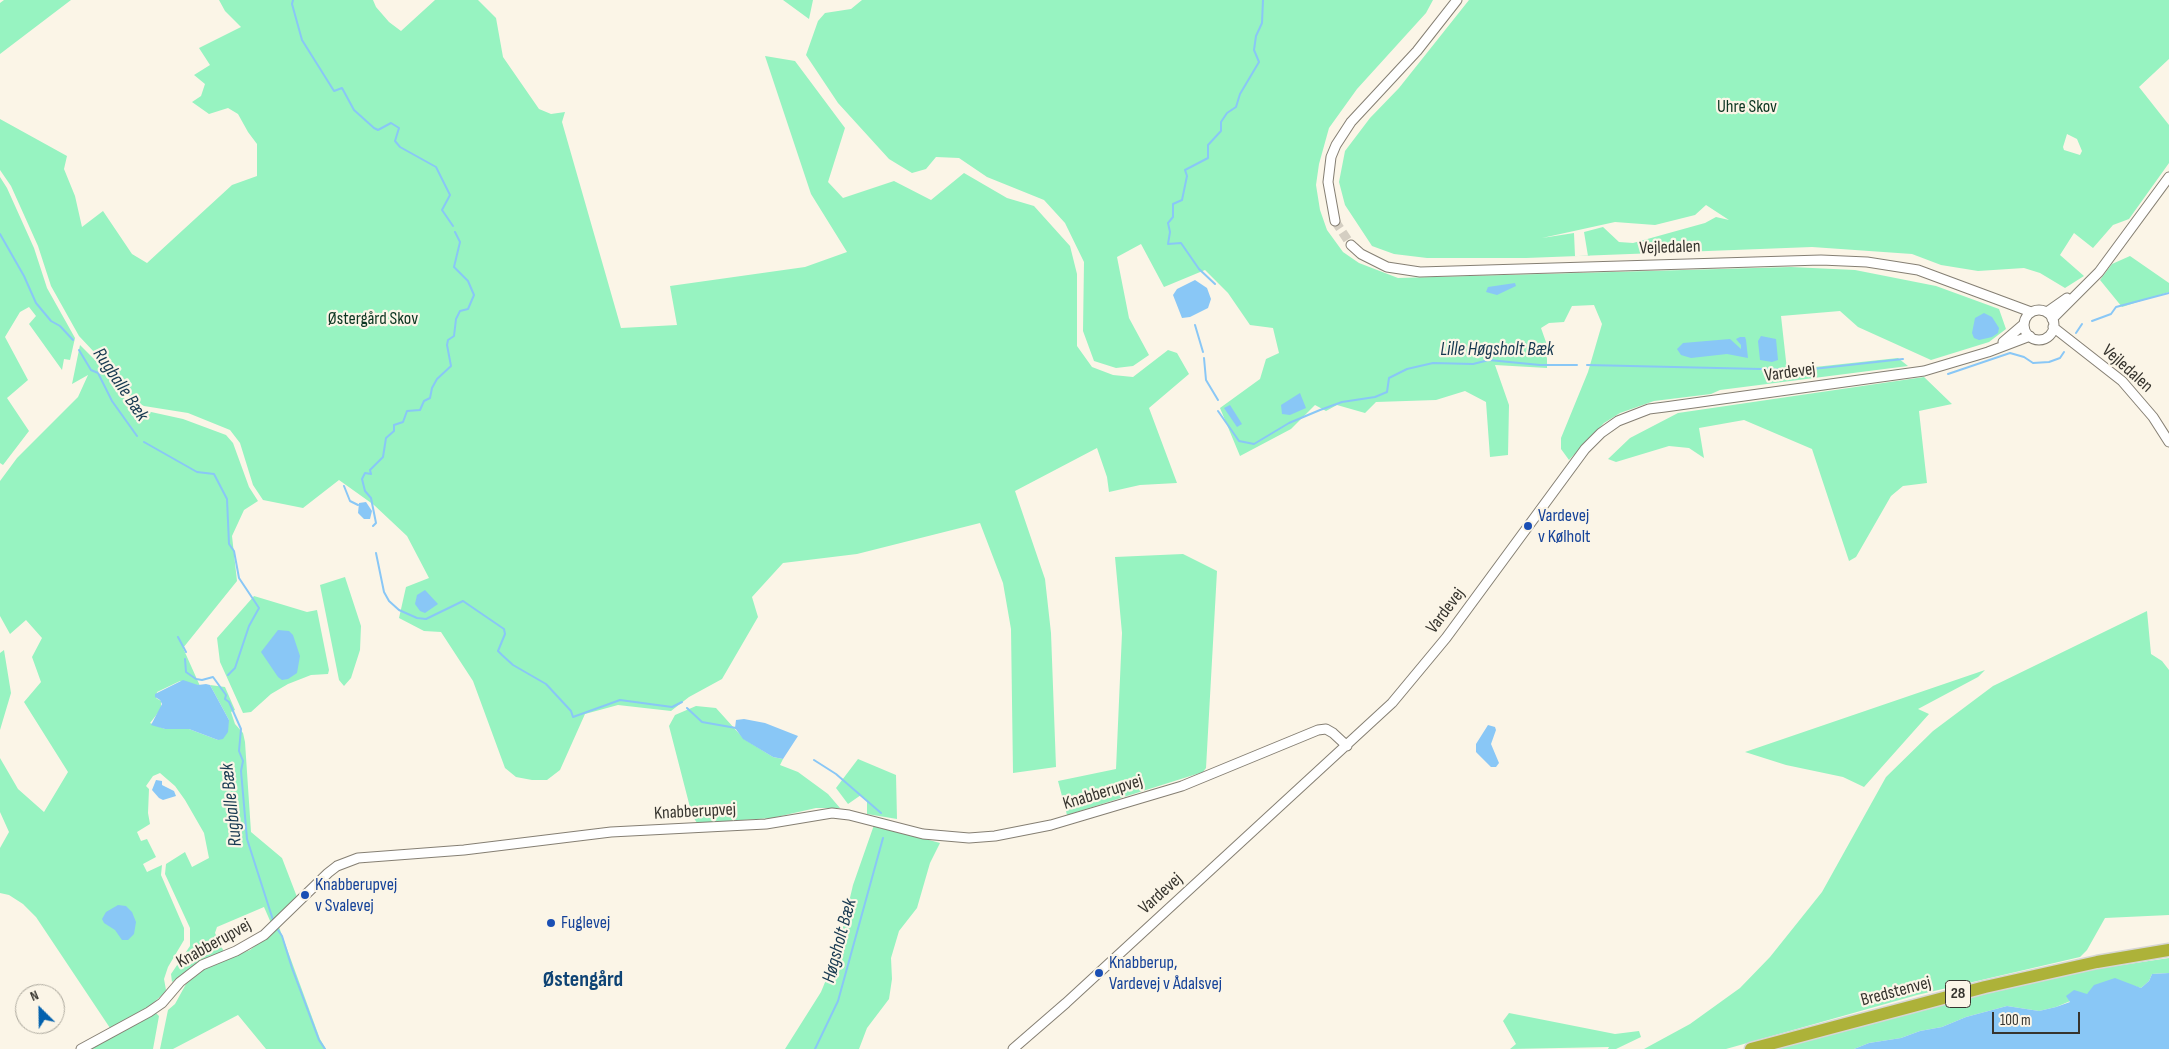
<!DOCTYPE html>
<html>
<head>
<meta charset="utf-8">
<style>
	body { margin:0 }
	#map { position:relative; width:2169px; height:1049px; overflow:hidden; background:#fbf5e7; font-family:"Sofia Sans Condensed",sans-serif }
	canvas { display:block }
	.north { position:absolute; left:15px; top:984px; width:50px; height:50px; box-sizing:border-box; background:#fbf5e7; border:1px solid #aca89d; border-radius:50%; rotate:337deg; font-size:14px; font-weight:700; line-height:20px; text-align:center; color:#36342e }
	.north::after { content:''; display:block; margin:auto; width:18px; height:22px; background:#0261ae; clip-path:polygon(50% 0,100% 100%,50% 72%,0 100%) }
	.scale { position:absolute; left:1992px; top:1012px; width:88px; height:22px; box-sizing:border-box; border:2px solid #36342e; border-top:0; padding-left:6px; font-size:15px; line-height:18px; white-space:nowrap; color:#36342e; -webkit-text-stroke:4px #fbf5e7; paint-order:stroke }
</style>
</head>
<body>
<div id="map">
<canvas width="2169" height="1049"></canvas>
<div class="north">N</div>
<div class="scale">100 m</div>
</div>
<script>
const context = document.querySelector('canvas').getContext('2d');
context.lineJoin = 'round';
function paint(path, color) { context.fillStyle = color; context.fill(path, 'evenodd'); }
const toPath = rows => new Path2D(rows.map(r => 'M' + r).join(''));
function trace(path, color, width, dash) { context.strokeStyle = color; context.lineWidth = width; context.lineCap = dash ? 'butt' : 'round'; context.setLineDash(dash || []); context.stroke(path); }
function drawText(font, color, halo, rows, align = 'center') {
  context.font = font + ' "Sofia Sans Condensed",sans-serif'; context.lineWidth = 4.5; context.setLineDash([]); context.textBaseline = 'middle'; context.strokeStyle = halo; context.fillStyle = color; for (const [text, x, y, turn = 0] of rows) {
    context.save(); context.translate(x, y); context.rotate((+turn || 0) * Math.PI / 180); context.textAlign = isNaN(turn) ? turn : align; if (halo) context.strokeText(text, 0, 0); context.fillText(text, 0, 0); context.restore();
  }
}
const green = toPath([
	[4,0,71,0,0,54,0,3],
	[219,0,373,0,376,7,389,22,401,31,435,0,478,0,496,18,503,57,539,109,551,114,565,112,562,122,621,328,677,325,670,286,805,267,847,252,811,194,765,56,795,61,845,128,828,182,843,198,894,181,931,200,964,173,1007,198,1034,206,1070,246,1077,274,1077,346,1092,367,1113,375,1133,377,1168,350,1177,353,1189,374,1149,408,1177,483,1140,485,1109,492,1107,477,1097,448,1015,491,1045,579,1051,633,1056,767,1013,773,1011,629,1003,583,980,523,857,554,783,563,752,597,758,617,722,679,689,697,671,711,618,705,585,714,560,770,547,780,532,780,516,777,505,768,473,681,441,632,424,631,399,618,406,587,429,578,407,536,374,505,339,480,303,508,263,500,253,485,240,443,230,430,188,413,144,406,131,399,110,369,79,336,51,286,38,246,11,186,0,170,0,119,67,156,64,169,75,196,82,227,103,211,132,254,147,263,232,185,257,176,257,144,248,132,238,114,228,108,209,114,192,102,201,96,205,84,194,75,210,65,199,48,241,27,225,11],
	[783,0,813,0,809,19],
	[862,0,1433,0,1426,13,1357,89,1329,128,1319,164,1316,185,1320,210,1327,230,1343,252,1359,263,1398,278,1791,267,1855,270,1936,286,1999,309,2006,329,1989,342,1931,360,1858,327,1840,311,1781,316,1787,370,1898,358,1908,366,1720,390,1711,394,1654,401,1620,413,1604,423,1569,460,1561,449,1561,438,1588,372,1602,324,1594,305,1572,306,1564,322,1549,323,1541,328,1547,345,1547,368,1495,365,1509,405,1508,455,1490,457,1486,402,1465,391,1436,400,1376,402,1365,413,1337,405,1326,411,1315,405,1291,429,1240,456,1220,408,1260,379,1266,359,1279,353,1273,328,1250,325,1228,293,1205,270,1164,287,1141,244,1117,257,1129,318,1149,355,1133,366,1116,368,1094,361,1083,331,1084,262,1065,223,1044,200,987,177,959,158,936,157,926,169,912,173,889,159,838,103,806,55,818,21,825,13,851,9],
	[1469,0,2169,0,2169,59,2139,87,2169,125,2169,163,2129,219,2113,225,2093,248,2074,233,2060,255,2084,276,2065,288,2040,273,2024,268,1978,271,1941,265,1912,254,1812,247,1526,258,1427,258,1394,254,1372,246,1345,205,1339,182,1345,151,1370,118,1399,88],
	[2067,134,2077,139,2082,151,2080,155,2064,150,2063,147],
	[1706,205,1729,220,1716,217,1705,223,1633,243,1619,242,1603,227,1584,232,1588,256,1575,256,1574,233,1542,238,1615,222,1655,225,1695,215],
	[0,177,7,188,34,248,47,288,75,338,70,360,64,359,62,370,29,324,36,316,29,307,20,312,5,337,28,380,7,398,29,431,3,465,0,463],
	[2130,256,2169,283,2169,292,2122,307,2100,280,2112,264],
	[80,345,107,372,127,402,142,410,183,419,226,435,233,443,249,487,258,501,244,510,232,536,237,581,183,648,200,686,180,681,157,692,156,698,161,701,161,709,150,723,165,729,189,729,218,740,229,720,210,685,225,687,235,710,231,712,235,724,243,733,245,742,251,832,282,858,297,897,271,923,264,907,217,927,215,933,224,952,200,962,172,982,171,974,190,946,190,928,165,874,166,864,185,852,192,867,209,858,204,833,185,800,175,786,160,773,153,776,146,786,149,789,148,813,150,824,137,832,141,841,147,839,156,857,143,864,147,872,162,865,161,875,184,928,184,940,168,967,164,979,166,990,163,994,151,1005,110,1028,36,917,23,904,9,895,0,893,0,848,9,832,0,812,0,758,18,789,44,812,68,772,24,702,41,682,32,657,42,638,26,620,10,634,0,616,0,481,17,458,78,397,88,375,72,384],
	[1924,377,1952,404,1919,411,1927,483,1903,486,1891,496,1856,557,1849,561,1812,449,1744,420,1699,428,1704,458,1689,448,1669,446,1616,462,1608,459,1630,438,1678,413],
	[1183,554,1217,571,1206,768,1203,772,1067,815,1058,781,1116,769,1122,633,1115,557],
	[345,577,361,626,360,650,351,678,344,686,339,680,320,585],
	[254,596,307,612,317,610,329,670,328,674,311,675,288,684,271,694,251,712,243,713,220,662,217,638],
	[2147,611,2151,654,2162,661,2169,670,2169,915,2105,918,2087,950,2080,957,1917,995,1726,1049,1644,1049,1690,1024,1740,988,1770,957,1822,892,1886,777,1933,731,1993,686],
	[4,650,11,693,0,730,0,653],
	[1985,670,1978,677,1918,709,1929,714,1864,787,1843,777,1786,765,1745,752],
	[696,706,716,708,744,739,773,757,783,759,780,765,798,772,828,794,840,808,816,808,772,818,697,823,692,815,669,726,675,715],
	[858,759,896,775,897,819,867,814,867,800,861,795,848,804,836,788],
	[874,825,940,843,930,863,917,908,899,931,891,958,892,979,889,999,867,1028,859,1049,785,1049,821,992,837,953,853,885],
	[279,927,320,1039,326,1049,266,1049,238,1015,173,1049,160,1049,168,1010,175,1004,186,984,210,965,250,950],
	[2169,958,2169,973,2152,974,2149,981,2141,988,2126,984,2087,994,2056,1007,2039,1011,2007,1006,1966,1017,1942,1027,1920,1031,1901,1038,1869,1043,1854,1049,1777,1049,1981,995,2095,969],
	[156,1013,159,1016,153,1049,91,1049],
	[1509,1013,1615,1034,1639,1031,1641,1037,1616,1049,1608,1049,1609,1047,1510,1049,1516,1044,1503,1021]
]);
const water = toPath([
	[1195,280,1207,288,1211,299,1208,308,1190,317,1182,318,1173,295,1177,289],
	[1515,283,1516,286,1497,295,1486,292,1488,287],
	[1984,313,1992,317,1999,328,1998,333,1992,337,1979,340,1974,338,1972,333,1975,318],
	[1761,336,1776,339,1778,360,1772,362,1760,360,1758,341],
	[1740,337,1745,337,1746,340,1748,358,1727,354,1691,358,1681,355,1677,349,1683,343,1730,339,1741,349,1741,345,1736,339],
	[1300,393,1306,408,1290,415,1282,414,1281,405],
	[1230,405,1242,424,1237,427,1224,408],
	[366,502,372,511,370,519,364,519,358,513,359,503],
	[425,590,438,604,425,613,420,611,415,604,417,595],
	[278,630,289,631,293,635,300,656,297,673,288,679,282,680,278,677,261,652],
	[183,680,198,685,206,684,210,685,229,720,228,732,223,739,218,740,189,729,165,729,151,725,162,704,160,700,155,697,155,694],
	[744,719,765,723,798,736,783,759,773,757,743,739,735,728,736,720],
	[1488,725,1495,727,1496,730,1491,744,1499,763,1496,767,1491,767,1476,752,1476,744],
	[156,780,162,781,162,785,174,791,176,796,163,800,159,798,152,790],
	[118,905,126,906,132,912,136,922,134,934,128,940,122,940,115,930,104,923,102,919,106,912],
	[2169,973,2169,1049,1854,1049,1869,1043,1901,1038,1920,1031,1942,1027,1966,1017,2007,1006,2039,1011,2056,1007,2070,1002,2066,996,2074,990,2087,994,2094,985,2115,978,2141,988,2149,981,2152,974]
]);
const stream = toPath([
	[293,0,292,4,302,40,334,91,342,88,354,110,374,128,378,130,391,123,399,128,395,141,400,147,436,167,450,195,442,210,453,226],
	[0,234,24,276,36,303,51,321,60,326,73,340],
	[1215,284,1199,269,1181,243,1168,244,1170,232,1168,223,1173,217,1173,204,1182,200,1187,176,1185,170,1208,158,1208,145,1221,131,1221,122,1227,113,1236,107,1240,94,1259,62,1254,50,1256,36,1262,23,1263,0],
	[2092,321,2111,314,2116,307,2169,293],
	[1195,325,1203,352],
	[2076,333,2082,324],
	[79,350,91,370,98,373,112,401,137,436],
	[1204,358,1206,380,1218,400],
	[1587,365,1804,370,1903,359],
	[1948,374,2010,353,2024,357,2033,363,2049,362,2060,358,2064,352],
	[1218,411,1239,441,1254,444,1289,423,1320,410,1342,402,1375,397,1387,392,1389,378,1407,369,1433,363,1473,364,1489,360,1540,365,1577,365],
	[144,442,197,472,214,474,227,499,229,544,234,551,239,578,259,608,249,626,235,668,228,675],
	[344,486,350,501,358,505],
	[373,526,376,523,371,498,365,491,362,479,365,473,371,474,370,470,383,457,386,438,394,431,394,425,403,422,407,411,420,410,424,401,430,398,432,388,437,379,451,366,447,345,448,340,454,336,456,319,460,311,468,309,474,295,468,281,454,267,460,242,455,232],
	[376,553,384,592,389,601,399,610,417,618,426,619,463,601,504,629,505,634,498,651,502,655,513,665,546,684,571,711,573,717,620,700,672,707,682,702],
	[178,637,186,652],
	[185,659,186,672,196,679,202,680,213,677,226,695,225,699,229,702,241,729,239,751,243,761,241,771,247,839,273,920],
	[687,708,702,722,736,728],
	[814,760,836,774,881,813],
	[278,930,282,936,292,968,319,1040,325,1049],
	[815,1049,838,1001,883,838]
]);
const minorTunnel = toPath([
	[1335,221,1351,245]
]);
const minor = toPath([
	[1335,221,1328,182,1331,157,1336,145,1351,122,1417,51,1457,0],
	[1351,245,1361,254,1387,267,1420,272,1821,260,1867,262,1918,270,2031,312],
	'2024 325a15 15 0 1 1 30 0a15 15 0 1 1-30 0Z',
	[2047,312,2067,298],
	[2052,319,2099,272,2169,177],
	[2053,327,2122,381,2153,417,2169,442],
	[2003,342,2024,324],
	[81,1049,149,1012,162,1003,180,982,202,965,236,951,264,935,328,873,337,866,358,858,464,850,611,832,766,824,832,813,849,815,923,834,969,838,995,836,1051,825,1182,786,1318,730,1326,729,1333,733,1347,746],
	[1013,1049,1066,1003,1392,703,1446,638,1585,449,1601,433,1618,421,1649,409,1665,407,1924,371,1988,352,2030,336]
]);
const highway = toPath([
	[1751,1049,1985,987,2097,962,2169,950]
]);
const markers = [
	[1528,526,5,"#1a4fb4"],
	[305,895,5,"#1a4fb4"],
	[551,923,5,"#1a4fb4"],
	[1099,973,5,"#1a4fb4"]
];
const shields = [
	[1958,994,25]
];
const shieldNames = [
	["28",1958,994]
];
const parkNames = [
	["Uhre Skov",1747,107],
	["Østergård Skov",373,319]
];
const streetNames = [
	["Vejledalen",1670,248,-2],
	["Vejledalen",2127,369,42],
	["Vardevej",1790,373,-8],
	["Vardevej",1446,611,-53],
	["Knabberupvej",1103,793,-17],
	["Knabberupvej",695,812,-3],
	["Vardevej",1161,894,-42],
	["Knabberupvej",214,944,-29],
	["Bredstenvej",1896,992,-15]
];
const transitNames = [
	["Vardevej",1538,516],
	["v Kølholt",1538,537],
	["Knabberupvej",315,885],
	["v Svalevej",315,906],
	["Fuglevej",561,923],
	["Knabberup,",1109,963],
	["Vardevej v Ådalsvej",1109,984]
];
const waterNames = [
	["Lille Høgsholt Bæk",1497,350],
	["Rugballe Bæk",120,385,56],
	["Rugballe Bæk",232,805,-96],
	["Høgsholt Bæk",840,941,-75]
];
const districtNames = [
	["Østengård",583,980]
];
paint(green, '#97f3c1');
paint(water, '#89c7f6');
trace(stream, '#89c7f6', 2);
trace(minorTunnel, '#d4cec2', 9, [9, 4.5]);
trace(minor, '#857f73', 11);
trace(highway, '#d7d6d5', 15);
trace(minor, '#fff', 9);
trace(highway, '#adb239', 12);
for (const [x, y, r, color] of markers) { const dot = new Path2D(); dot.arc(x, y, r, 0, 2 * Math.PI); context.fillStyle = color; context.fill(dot); trace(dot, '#fbf5e7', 2); }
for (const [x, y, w] of shields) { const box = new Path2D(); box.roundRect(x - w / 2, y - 13.5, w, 27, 4); context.fillStyle = '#fbf5e7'; context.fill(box); trace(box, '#36342e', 1); }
drawText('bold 16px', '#36342e', null, shieldNames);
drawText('18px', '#0b3521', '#fbf5e7', parkNames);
drawText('18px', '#36342e', '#fbf5e7', streetNames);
drawText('18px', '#164399', '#fbf5e7', transitNames, 'left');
drawText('italic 19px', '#163850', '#fbf5e7', waterNames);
drawText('bold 22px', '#0e4374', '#fbf5e7', districtNames);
</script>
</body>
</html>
